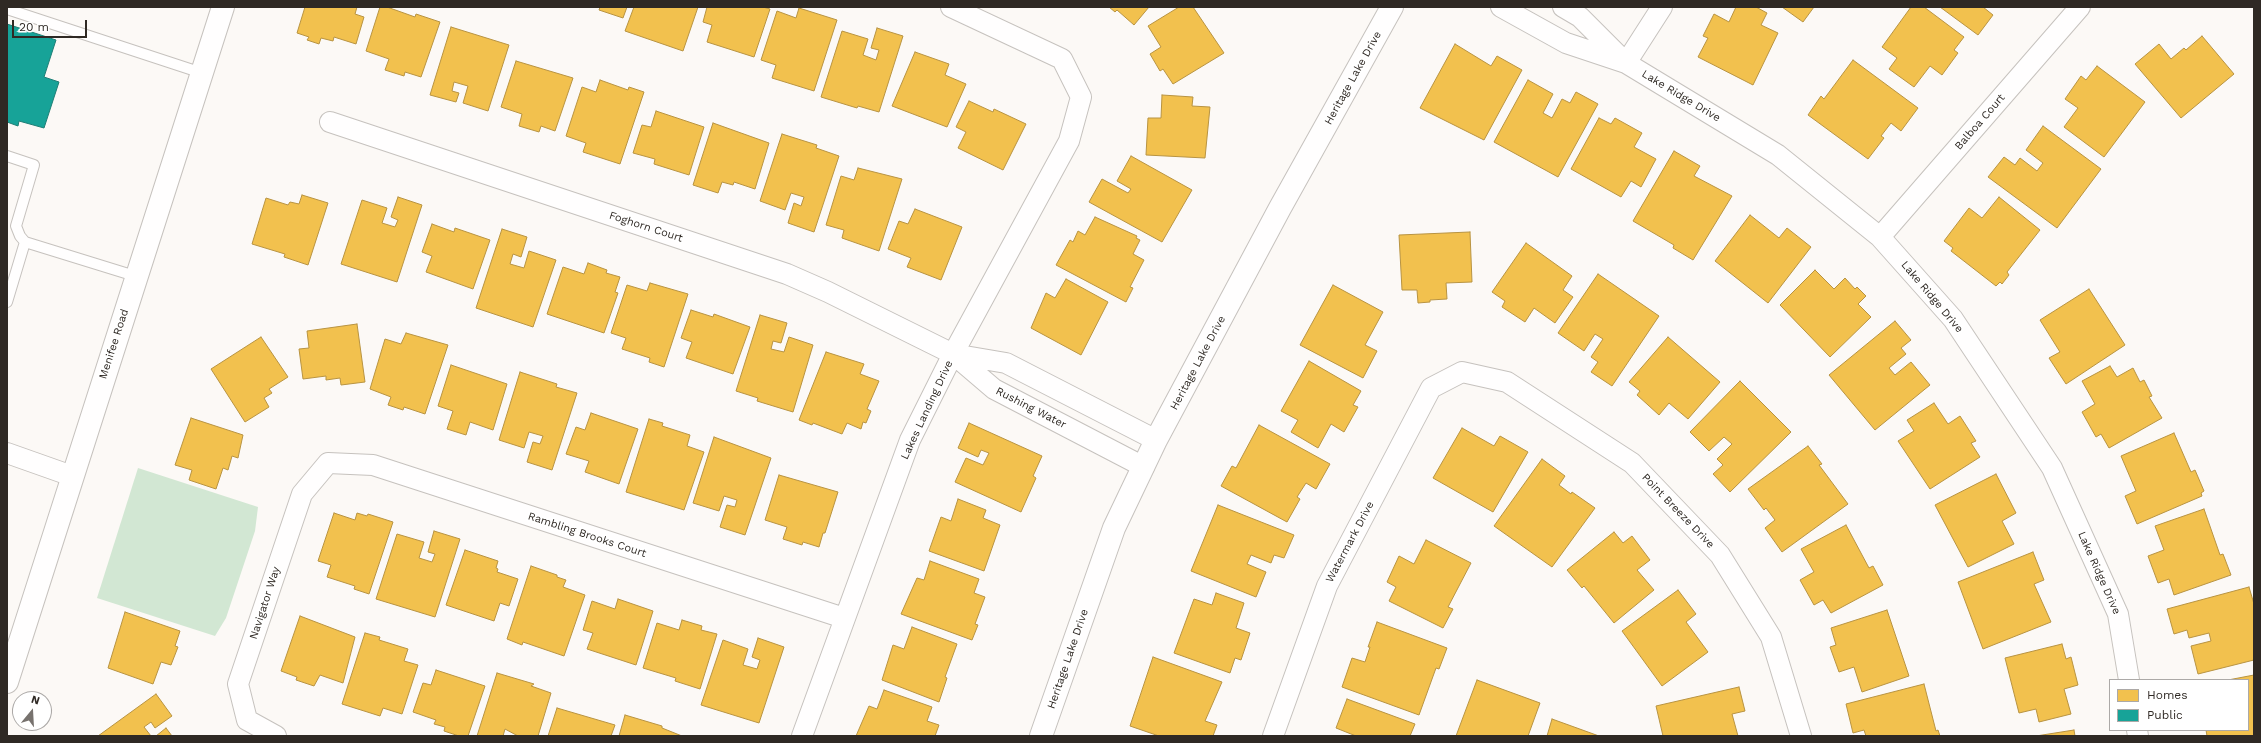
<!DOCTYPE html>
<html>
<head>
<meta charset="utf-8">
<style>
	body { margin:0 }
	#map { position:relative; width:2261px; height:743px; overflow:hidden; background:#fcf9f6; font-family:"Work Sans",sans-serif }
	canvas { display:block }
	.frame { position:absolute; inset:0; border:8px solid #2f2924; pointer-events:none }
	.legend { position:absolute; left:2109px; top:679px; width:140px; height:52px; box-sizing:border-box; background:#fff; border:1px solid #aca9a7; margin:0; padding:5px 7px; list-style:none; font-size:12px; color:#2f2924 }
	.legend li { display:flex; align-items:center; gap:8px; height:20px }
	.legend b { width:20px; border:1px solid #aca9a7 }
	.north { position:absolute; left:12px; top:691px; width:40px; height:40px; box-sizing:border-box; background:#fff; border:1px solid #aca9a7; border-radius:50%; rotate:18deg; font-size:11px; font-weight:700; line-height:16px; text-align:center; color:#2f2924 }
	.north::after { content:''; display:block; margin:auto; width:14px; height:18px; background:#77726e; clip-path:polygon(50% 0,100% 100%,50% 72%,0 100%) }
	.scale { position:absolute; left:12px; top:20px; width:75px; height:18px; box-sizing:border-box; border:2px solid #2f2924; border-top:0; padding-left:5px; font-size:12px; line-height:14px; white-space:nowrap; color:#2f2924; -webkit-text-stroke:3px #fff; paint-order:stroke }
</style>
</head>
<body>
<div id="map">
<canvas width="2261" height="743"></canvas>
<div class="frame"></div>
<ul class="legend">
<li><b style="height:11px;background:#f2c14e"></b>Homes</li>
<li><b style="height:11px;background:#17a398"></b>Public</li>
</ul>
<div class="north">N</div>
<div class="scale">20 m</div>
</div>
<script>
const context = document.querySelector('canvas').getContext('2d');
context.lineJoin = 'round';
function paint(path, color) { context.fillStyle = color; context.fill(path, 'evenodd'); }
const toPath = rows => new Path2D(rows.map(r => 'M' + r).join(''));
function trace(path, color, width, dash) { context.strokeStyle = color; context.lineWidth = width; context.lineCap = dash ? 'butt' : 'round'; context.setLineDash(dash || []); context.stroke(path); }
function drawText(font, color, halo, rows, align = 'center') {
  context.font = font + ' "Work Sans",sans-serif'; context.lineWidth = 4; context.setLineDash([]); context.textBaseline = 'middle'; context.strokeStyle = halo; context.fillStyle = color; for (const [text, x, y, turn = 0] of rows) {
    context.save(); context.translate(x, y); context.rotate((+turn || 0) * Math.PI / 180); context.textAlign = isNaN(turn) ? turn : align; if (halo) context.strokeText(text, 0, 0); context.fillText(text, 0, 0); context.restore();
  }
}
const green = toPath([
	[138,468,258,507,255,531,226,618,215,636,97,598]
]);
const homes = toPath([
	[305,7,357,7,355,14,364,17,356,44,334,37,333,41,321,38,319,44,307,40,309,37,297,33,305,7],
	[380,7,387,7,415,17,416,14,440,22,421,77,405,72,404,76,385,70,389,59,366,51,380,7],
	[600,7,627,7,623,18,599,10,600,7],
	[634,7,698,7,683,51,625,31,634,7],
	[707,7,763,7,770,9,754,57,707,42,712,25,703,22,707,7],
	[1109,7,1149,7,1134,25,1117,10,1115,12,1109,7],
	[1179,7,1193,7,1224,53,1173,84,1163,69,1160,71,1150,54,1161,47,1148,26,1179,7],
	[1736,7,1756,7,1767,13,1761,25,1778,33,1753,85,1698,57,1708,38,1703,36,1714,14,1729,22,1736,7],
	[1782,7,1814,7,1803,22,1782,7],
	[1911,7,1924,7,1964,37,1954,50,1958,53,1942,75,1930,66,1914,87,1889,69,1897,58,1882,47,1911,7],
	[1940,7,1983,7,1993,15,1978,35,1940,7],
	[799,8,837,20,814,91,772,78,776,65,761,60,777,11,796,18,799,8],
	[451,27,509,45,488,111,463,103,468,86,454,82,452,91,459,93,456,102,430,95,451,27],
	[877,28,903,36,879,112,858,106,857,108,821,97,842,31,868,39,863,55,876,60,879,50,871,48,877,28],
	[2202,36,2234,74,2181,118,2135,64,2159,44,2171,59,2184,48,2186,50,2202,36],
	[1455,44,1491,66,1497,56,1522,70,1484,140,1420,108,1455,44],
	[915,52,949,64,945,75,966,84,947,127,892,106,915,52],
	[1853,60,1918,108,1901,131,1891,123,1881,136,1884,138,1868,159,1808,115,1821,96,1824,99,1853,60],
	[516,61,573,78,555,131,541,126,539,132,519,126,522,114,501,107,516,61],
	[2097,66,2145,102,2104,157,2064,127,2078,108,2065,99,2081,76,2086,80,2097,66],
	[600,80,628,90,629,87,644,92,620,164,583,152,586,143,566,136,582,87,596,92,600,80],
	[1528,80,1553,94,1543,113,1552,118,1562,99,1570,103,1576,92,1598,104,1558,177,1494,142,1528,80],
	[1162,95,1193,97,1192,106,1210,107,1205,158,1146,155,1148,118,1161,118,1162,95],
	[969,101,993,112,994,109,1026,124,1003,170,958,148,966,132,956,127,969,101],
	[656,111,704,127,689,175,654,164,655,159,633,153,642,125,651,127,656,111],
	[1599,118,1611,124,1615,118,1642,133,1634,147,1656,159,1641,187,1631,181,1621,197,1571,169,1599,118],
	[713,123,769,143,755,189,734,182,733,185,722,182,718,193,693,185,713,123],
	[2043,126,2101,169,2057,228,1988,177,2004,157,2015,165,2020,158,2037,171,2043,163,2026,150,2043,126],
	[782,134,817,145,816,148,839,156,814,232,788,223,794,203,801,206,804,197,791,193,785,210,760,201,782,134],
	[1674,151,1700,166,1694,176,1732,196,1693,260,1673,248,1674,245,1633,221,1674,151],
	[1131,156,1192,190,1162,242,1089,202,1102,179,1128,193,1131,189,1117,181,1131,156],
	[858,168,902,179,879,251,842,238,844,230,826,225,841,176,854,180,858,168],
	[302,195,328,203,308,265,284,257,285,254,252,244,266,198,288,205,290,202,299,204,302,195],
	[398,197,422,205,397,282,341,264,362,200,387,208,382,223,395,227,398,220,391,217,398,197],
	[1999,197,2040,230,2007,272,2009,275,2002,284,2000,282,1996,286,1951,251,1953,248,1944,241,1969,208,1982,218,1999,197],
	[915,209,962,227,941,280,907,267,911,258,888,249,899,221,908,224,915,209],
	[1750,215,1779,238,1787,228,1811,247,1768,303,1715,261,1750,215],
	[1095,217,1137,236,1136,238,1140,240,1133,254,1144,260,1130,287,1133,288,1126,302,1056,265,1070,240,1073,242,1078,231,1085,235,1095,217],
	[432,224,454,232,455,228,490,240,473,289,426,272,432,256,422,252,432,224],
	[502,229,527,237,521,257,513,254,510,264,524,268,529,251,556,260,533,327,476,308,502,229],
	[1470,232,1472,282,1446,283,1447,299,1430,300,1430,302,1418,303,1417,290,1402,290,1399,235,1470,232],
	[1526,243,1572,276,1563,290,1573,297,1555,323,1534,308,1525,322,1502,307,1505,301,1492,292,1526,243],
	[588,263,607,270,606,273,620,277,615,292,618,293,604,333,547,314,563,267,584,274,588,263],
	[1815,270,1834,289,1845,278,1855,289,1857,287,1866,296,1858,304,1871,317,1830,357,1780,305,1815,270],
	[1598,274,1659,316,1612,386,1591,372,1598,362,1591,357,1603,339,1595,334,1584,351,1558,333,1598,274],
	[1066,279,1108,302,1081,355,1031,328,1046,293,1055,298,1066,279],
	[650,283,688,294,664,367,649,362,650,358,622,349,626,338,611,333,627,285,647,291,650,283],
	[1333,285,1383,312,1365,345,1377,351,1363,378,1300,345,1333,285],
	[2089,289,2125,345,2066,384,2049,358,2060,352,2040,320,2089,289],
	[691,310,713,317,714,314,750,327,733,374,686,358,692,342,681,338,691,310],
	[760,315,787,323,781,343,773,341,771,349,784,352,789,337,813,345,793,412,757,401,758,398,736,391,760,315],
	[1895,321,1911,340,1901,348,1906,354,1889,368,1895,375,1911,362,1930,385,1875,430,1829,375,1895,321],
	[357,324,365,382,341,385,340,378,326,380,326,376,303,379,299,349,309,348,307,331,357,324],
	[406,333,448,345,425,414,404,407,403,410,388,405,391,397,370,389,385,339,401,344,406,333],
	[261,337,288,377,269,389,272,393,264,398,269,407,245,422,211,369,261,337],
	[1668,337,1720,382,1688,419,1669,403,1659,415,1637,395,1640,391,1629,382,1668,337],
	[826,352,864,364,860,374,879,381,867,409,871,411,866,423,863,422,861,429,847,423,842,434,813,423,812,425,799,420,826,352],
	[1309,361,1361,391,1353,405,1358,407,1344,432,1331,424,1318,448,1291,432,1298,420,1281,411,1309,361],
	[451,365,507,384,493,430,470,422,466,435,447,429,453,411,438,406,451,365],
	[2110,366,2117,377,2133,368,2140,382,2144,380,2152,396,2149,397,2162,418,2109,448,2101,434,2096,437,2082,412,2095,404,2082,381,2110,366],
	[520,372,557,384,556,387,577,393,552,470,527,462,533,442,540,444,543,436,529,432,524,448,499,440,520,372],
	[1740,381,1791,432,1730,492,1713,474,1723,465,1717,459,1732,444,1724,437,1709,451,1690,432,1740,381],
	[1934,403,1948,424,1960,416,1976,441,1971,443,1980,457,1930,489,1898,441,1914,431,1907,420,1934,403],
	[591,413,638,429,619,484,585,472,589,461,566,454,576,427,585,430,591,413],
	[191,418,243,435,238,458,232,456,228,470,223,468,216,489,189,480,192,470,175,465,191,418],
	[649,419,663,423,662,426,690,435,687,446,704,452,684,510,626,492,649,419],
	[969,423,1042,456,1033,476,1036,478,1021,512,955,482,966,458,983,465,989,453,981,450,978,457,958,448,969,423],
	[1259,425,1330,464,1316,489,1306,483,1297,497,1300,499,1287,522,1221,486,1232,466,1236,468,1259,425],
	[1462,428,1494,446,1500,436,1528,452,1493,512,1433,478,1462,428],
	[2174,433,2191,472,2195,470,2204,491,2201,493,2202,496,2137,524,2125,496,2136,491,2121,456,2174,433],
	[714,437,771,458,745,535,720,527,727,505,735,507,737,500,724,496,719,511,693,503,714,437],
	[1808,446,1822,464,1819,465,1848,504,1782,552,1765,528,1775,520,1766,508,1764,510,1748,489,1808,446],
	[1542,459,1565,476,1559,485,1571,494,1572,492,1595,508,1552,567,1494,526,1542,459],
	[1996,474,2016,513,2002,521,2014,544,1968,567,1935,505,1996,474],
	[779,475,838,492,825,533,823,533,819,547,803,542,802,545,783,539,787,527,765,520,779,475],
	[958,499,986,510,983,518,1000,525,984,571,929,551,941,517,951,521,958,499],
	[1218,505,1294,535,1284,558,1274,555,1271,563,1251,555,1247,564,1266,572,1256,597,1191,571,1218,505],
	[2204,509,2220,555,2223,554,2231,575,2174,595,2169,579,2158,583,2148,556,2164,550,2155,526,2204,509],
	[334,513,355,520,357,513,367,516,368,514,393,522,369,594,354,589,355,586,327,577,331,565,318,561,334,513],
	[1846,525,1869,568,1873,566,1883,585,1831,613,1823,600,1814,605,1800,580,1814,572,1801,549,1846,525],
	[434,531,460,539,435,617,376,599,397,534,424,542,419,558,432,562,435,554,428,552,434,531],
	[1614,532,1623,543,1632,536,1650,560,1637,570,1654,590,1614,623,1584,586,1582,588,1567,570,1614,532],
	[1426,540,1471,563,1448,607,1453,609,1443,628,1389,601,1396,587,1387,582,1399,556,1414,564,1426,540],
	[465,550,498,561,496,568,498,569,497,572,518,579,509,606,500,603,494,621,446,605,465,550],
	[2033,552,2044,580,2034,584,2051,622,1983,649,1958,582,2033,552],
	[930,561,979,579,974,593,985,597,975,624,978,625,972,640,901,614,917,578,924,580,930,561],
	[531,566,557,575,557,577,566,580,563,587,585,595,564,656,523,642,522,645,507,639,531,566],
	[2249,587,2254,604,2254,660,2198,674,2191,646,2211,641,2209,633,2189,638,2187,630,2174,634,2167,609,2249,587],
	[1678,590,1696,614,1686,622,1708,652,1662,686,1622,631,1678,590],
	[1216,593,1244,603,1236,628,1250,633,1241,660,1235,658,1230,673,1174,653,1194,599,1212,605,1216,593],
	[618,599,653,611,636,665,587,649,593,633,583,630,592,601,615,609,618,599],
	[1887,610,1909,676,1862,692,1854,667,1839,672,1830,647,1836,645,1831,628,1887,610],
	[125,612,180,631,175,646,178,647,171,665,161,662,153,684,108,668,125,612],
	[300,616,355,637,343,683,320,675,314,686,296,680,297,677,281,671,300,616],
	[682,620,702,626,701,630,717,634,700,689,675,681,676,678,643,668,657,623,679,630,682,620],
	[1377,622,1447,648,1439,669,1436,668,1419,715,1342,687,1352,658,1365,662,1370,647,1368,647,1377,622],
	[912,627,957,644,945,677,947,678,939,702,882,680,893,645,904,649,912,627],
	[365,633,380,637,379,640,408,649,404,661,418,665,402,714,383,708,380,716,342,704,365,633],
	[758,638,784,647,759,723,701,705,723,640,748,649,743,665,757,669,760,660,752,657,758,638],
	[2062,644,2066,659,2071,657,2078,685,2064,689,2071,714,2039,722,2036,709,2019,713,2005,658,2062,644],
	[1153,657,1222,682,1205,721,1217,725,1213,736,1159,736,1130,726,1153,657],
	[436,670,485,686,468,736,459,736,444,731,445,727,434,724,436,720,413,712,423,683,431,685,436,670],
	[497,673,534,684,531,686,551,693,538,736,518,736,505,729,503,736,477,736,497,673],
	[2254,675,2254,736,2207,736,2206,730,2248,730,2248,680,2228,680,2254,675],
	[1477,680,1540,703,1528,736,1456,736,1477,680],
	[1924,684,1936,731,1938,730,1940,736,1866,736,1864,730,1853,733,1846,704,1924,684],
	[1739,687,1745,711,1732,714,1738,736,1663,736,1656,706,1739,687],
	[884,690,932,707,927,721,939,725,935,736,856,736,869,706,877,709,884,690],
	[156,694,172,716,155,728,151,722,144,727,151,736,98,736,156,694],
	[1347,699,1415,724,1410,736,1356,736,1336,728,1347,699],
	[557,708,615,725,611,736,548,736,557,708],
	[625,715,662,726,662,728,682,736,619,736,625,715],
	[1552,719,1599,736,1547,736,1552,719],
	[166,728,172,736,156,736,166,728],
	[2074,730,2075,736,2036,736,2074,730]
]);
const public = toPath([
	[7,24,56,40,44,77,59,82,44,128,19,121,18,126,7,122,7,24]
]);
const lane = toPath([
	[7,9,202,73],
	[7,156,34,165,16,226,20,236,25,242,135,276],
	[7,302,25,242]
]);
const street = toPath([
	[1501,7,1566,43,1626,63,1580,17,1563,7],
	[1662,7,1626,63,1778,155,1880,237,1953,319,2052,468,2118,614,2129,680],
	[330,122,787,274,828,292,953,354],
	[1880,237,2080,7],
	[7,453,72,476],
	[1144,467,994,389,953,354,1006,363,1156,440],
	[2137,730,2138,736],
	[276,736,247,720,238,684,302,494,328,463,373,465,844,618],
	[802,736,910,440,953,354,1069,141,1081,97,1062,59,951,7],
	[1273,736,1327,586,1431,388,1462,372,1507,382,1632,463,1720,555,1771,637,1801,736]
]);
const secondary = toPath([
	[1041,736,1114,528,1156,440,1280,208,1392,7]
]);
const primary = toPath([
	[7,682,223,7]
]);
const streetNames = [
	["Heritage Lake Drive",1353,78,-61],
	["Lake Ridge Drive",1681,96,31],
	["Balboa Court",1980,122,-49],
	["Foghorn Court",646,227,18],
	["Lake Ridge Drive",1932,297,50],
	["Menifee Road",114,344,-72],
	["Heritage Lake Drive",1198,363,-62],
	["Rushing Water",1031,408,27],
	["Lakes Landing Drive",927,410,-65],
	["Point Breeze Drive",1678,511,46],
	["Rambling Brooks Court",587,535,18],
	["Watermark Drive",1350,542,-62],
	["Lake Ridge Drive",2099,573,66],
	["Navigator Way",265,603,-72],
	["Heritage Lake Drive",1068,659,-71]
];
paint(green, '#d2e7d3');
paint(homes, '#f2c14e');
trace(homes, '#b89341', 1);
paint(public, '#17a398');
trace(public, '#1e7e75', 1);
trace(lane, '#c6c2be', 12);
trace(street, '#c6c2be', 22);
trace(secondary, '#c6c2be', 24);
trace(primary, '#c6c2be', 24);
trace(lane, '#fffefe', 10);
trace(street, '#fffefe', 20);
trace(secondary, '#fffefe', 22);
trace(primary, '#fffefe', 22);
drawText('11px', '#2f2924', '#fff', streetNames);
</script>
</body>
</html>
